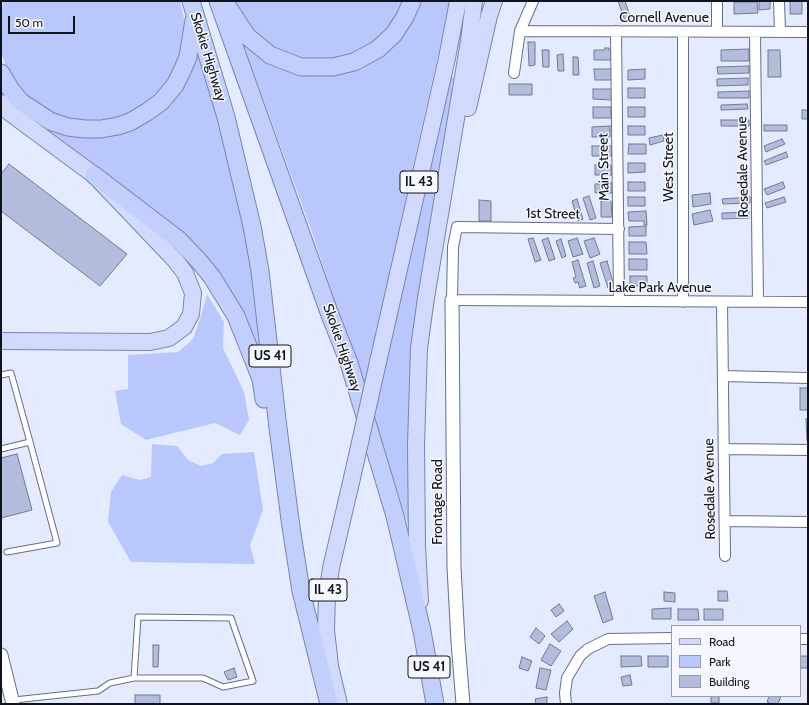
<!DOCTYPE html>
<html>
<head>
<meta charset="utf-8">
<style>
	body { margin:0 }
	#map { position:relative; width:809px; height:705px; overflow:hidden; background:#e5ebfe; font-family:Cabin,sans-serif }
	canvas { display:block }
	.frame { position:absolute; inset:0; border:2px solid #10131e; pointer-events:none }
	.legend { position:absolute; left:671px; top:625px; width:130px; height:72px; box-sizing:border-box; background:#f6f8ff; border:1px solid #9a9ca5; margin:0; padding:5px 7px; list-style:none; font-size:12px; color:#10131e }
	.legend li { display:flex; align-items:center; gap:8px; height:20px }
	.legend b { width:20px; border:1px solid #9a9ca5 }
	.scale { position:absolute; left:8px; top:16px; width:67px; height:18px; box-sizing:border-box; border:2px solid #10131e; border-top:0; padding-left:5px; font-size:12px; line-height:14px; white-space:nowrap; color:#10131e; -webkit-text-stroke:3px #f6f8ff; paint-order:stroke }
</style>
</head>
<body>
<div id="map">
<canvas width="809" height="705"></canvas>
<div class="frame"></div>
<ul class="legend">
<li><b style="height:5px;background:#d1dafd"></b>Road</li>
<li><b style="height:11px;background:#b9c7fc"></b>Park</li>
<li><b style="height:11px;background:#b3bcdb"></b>Building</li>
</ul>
<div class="scale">50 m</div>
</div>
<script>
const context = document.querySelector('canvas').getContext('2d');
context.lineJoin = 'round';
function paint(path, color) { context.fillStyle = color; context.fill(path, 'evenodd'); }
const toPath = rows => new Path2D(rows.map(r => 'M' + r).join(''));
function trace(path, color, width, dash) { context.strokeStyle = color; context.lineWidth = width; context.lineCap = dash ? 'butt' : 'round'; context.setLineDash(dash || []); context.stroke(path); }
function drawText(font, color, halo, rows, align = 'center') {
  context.font = font + ' Cabin,sans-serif'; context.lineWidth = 3; context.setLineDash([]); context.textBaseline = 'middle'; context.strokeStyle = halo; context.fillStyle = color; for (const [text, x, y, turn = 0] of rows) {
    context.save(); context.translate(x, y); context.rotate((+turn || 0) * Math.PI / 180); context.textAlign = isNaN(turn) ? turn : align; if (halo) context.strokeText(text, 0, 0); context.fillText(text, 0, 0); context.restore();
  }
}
const green = toPath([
	[3,1,180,1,185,23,184,52,168,89,112,124,60,120,25,97,7,69,2,55,1,47,1,14],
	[233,1,409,1,400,21,352,59,302,62,256,38],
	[421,1,449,1,440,47,409,183,390,276,382,372,395,326,393,324,451,76,454,78,421,277,410,530,313,235,252,68,227,8,240,32,327,73,416,14],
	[196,46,211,84,251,247,271,420,226,286,5,99,1,93,1,78,43,122,140,123],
	[207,294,224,322,223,348,244,392,249,420,240,435,215,423,146,440,121,424,115,391,128,389,128,355,178,352,193,339,201,316],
	[152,444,177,446,188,460,201,466,213,463,222,454,254,452,263,510,250,545,255,564,131,562,108,522,111,492,122,475,140,480,151,477]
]);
const building = toPath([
	[618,1,625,1,631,19,625,21,618,1],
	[759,1,770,1,770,9,759,10,759,1],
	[790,1,802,1,802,14,790,14,790,1],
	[734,2,757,2,758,13,734,14,734,2],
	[528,42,535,42,535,65,529,66,528,42],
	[605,48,609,48,609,50,612,50,612,60,594,60,594,50,605,50,605,48],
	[749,49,749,61,721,61,721,50,749,49],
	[542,50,549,50,549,67,543,67,542,50],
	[768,50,780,50,781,77,768,77,768,50],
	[563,54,564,71,558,71,557,55,563,54],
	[573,57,578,57,579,75,573,75,573,57],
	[749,66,749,73,718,74,717,67,749,66],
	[594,69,612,69,612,80,595,80,594,69],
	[645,69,645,79,628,80,628,70,645,69],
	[748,78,748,85,717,86,717,79,748,78],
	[509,84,532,84,532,95,509,95,509,84],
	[628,88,645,88,645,98,628,98,628,88],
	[593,89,612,89,611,100,593,99,593,89],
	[749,91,749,98,718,98,718,92,749,91],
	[747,104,748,109,721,110,721,105,747,104],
	[593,107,611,107,611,118,593,118,593,107],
	[628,107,645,107,645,117,628,117,628,107],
	[802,110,808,110,808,119,802,119,802,110],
	[721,120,749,120,749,126,721,126,721,120],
	[764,125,787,125,787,131,764,131,764,125],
	[610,126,610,137,592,137,592,127,610,126],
	[628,126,645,126,645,135,628,135,628,126],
	[663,135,664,141,650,145,649,138,663,135],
	[782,139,785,144,766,152,764,146,782,139],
	[629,144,646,144,646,154,628,154,629,144],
	[592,146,612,146,612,156,592,156,592,146],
	[786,152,788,157,766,165,764,161,786,152],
	[628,163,645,163,645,172,628,173,628,163],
	[9,164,127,254,100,286,1,211,1,174,9,164],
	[595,165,611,165,612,175,595,175,595,165],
	[628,182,645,182,645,191,628,191,628,182],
	[783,182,785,188,767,195,764,189,783,182],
	[612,183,612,193,595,193,595,184,612,183],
	[710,193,711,204,693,207,692,195,710,193],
	[589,196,596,218,590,220,583,198,589,196],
	[628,197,645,197,645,206,628,206,628,197],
	[750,197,750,203,723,204,722,199,750,197],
	[784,197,786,202,767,208,765,203,784,197],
	[577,199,583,219,578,221,572,201,577,199],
	[479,200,491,201,491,221,479,221,479,200],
	[601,201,611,201,612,217,601,217,601,201],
	[710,210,713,221,694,225,692,214,710,210],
	[646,211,647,225,644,225,644,221,629,221,628,212,646,211],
	[749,212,749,218,722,219,722,213,749,212],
	[646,226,646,236,629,236,629,227,646,226],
	[533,238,541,260,535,262,528,239,533,238],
	[548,238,555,259,549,261,542,240,548,238],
	[577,238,583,254,573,257,568,241,577,238],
	[594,238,600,254,590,258,584,241,594,238],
	[561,239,566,256,562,258,556,241,561,239],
	[629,242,646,242,647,254,629,254,629,242],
	[629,259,647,259,647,270,629,270,629,259],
	[578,260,586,286,580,288,578,282,575,283,573,278,576,277,572,262,578,260],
	[593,261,600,286,594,288,587,263,593,261],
	[607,261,614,286,608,288,600,263,607,261],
	[630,276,647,276,647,286,630,286,630,276],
	[800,388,808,388,808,410,800,410,800,388],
	[806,419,808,419,808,441,807,441,806,419],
	[17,454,32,510,1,518,1,458,17,454],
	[718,591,727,591,728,601,718,601,718,591],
	[605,592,613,619,603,623,594,596,605,592],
	[664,592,675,593,675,602,664,601,664,592],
	[559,604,564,611,556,617,551,610,559,604],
	[671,608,671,619,652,619,652,609,671,608],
	[678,609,698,609,699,620,678,620,678,609],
	[704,609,723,609,723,620,704,620,704,609],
	[567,621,573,629,559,642,551,634,567,621],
	[536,628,545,636,539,644,530,637,536,628],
	[550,644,561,651,551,666,541,660,550,644],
	[153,645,159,645,158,667,153,667,153,645],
	[621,656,641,656,642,666,621,667,621,656],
	[648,656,668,656,668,667,648,667,648,656],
	[800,656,808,656,808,668,800,668,800,656],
	[522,657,532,661,528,671,519,668,522,657],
	[234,668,237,677,228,680,224,672,234,668],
	[540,668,551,670,546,690,536,688,540,668],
	[630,675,632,685,623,686,621,677,630,675],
	[135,695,160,695,160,704,135,704,135,695],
	[711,696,719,696,719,703,711,703,711,696],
	[769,696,781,696,778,704,772,704,767,702,769,696],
	[547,697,547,704,536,704,535,699,547,697]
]);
const service = toPath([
	[1,375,11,373,30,442],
	[1,449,30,442,57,543,7,552],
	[14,700,98,691,110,683,134,678,203,678,223,687,253,681,231,618,138,617,134,678]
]);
const minor = toPath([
	[717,1,717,32],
	[779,1,780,32],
	[520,31,808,32],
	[616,31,619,301],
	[755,32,758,302],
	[514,73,520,31,533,1],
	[619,229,457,227,453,247,452,300,808,302],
	[683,302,683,32],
	[722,302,725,556],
	[723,376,808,378],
	[724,449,808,450],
	[725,521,808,522],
	[800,639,808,639],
	[566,704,565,693,567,678,580,656,588,649,608,639,672,638]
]);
const tertiary = toPath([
	[452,300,454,567,458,642,463,704],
	[1,655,13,704]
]);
const primary = toPath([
	[1,103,6,110,94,175,175,260,185,273,193,293,191,314,184,327,169,338,150,342,1,341],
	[468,108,489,16,494,1],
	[378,362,447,58,458,1],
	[420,601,417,545,416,445,419,348,426,298,469,41,474,1],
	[339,704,330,666,326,630,327,595,331,568,352,478]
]);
const trunk = toPath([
	[191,1,226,117,252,226,260,271,278,428,291,527,301,591,329,704],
	[218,1,330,315,349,363,395,516,422,631,435,704],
	[226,4,247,36,270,55,301,67,333,67,354,62,378,49,394,34,405,17,412,1],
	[1,73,11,90,21,102,50,121,68,127,85,129,101,129,118,126,130,122,147,112,161,102,175,85,182,71,188,57,194,20],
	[94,175,179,240,199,261,212,277,236,316,261,379,264,399]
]);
const primaryBridge = toPath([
	[352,478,378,362]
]);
const shields = [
	[419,182,38],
	[270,356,42],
	[328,590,38],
	[429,667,42]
];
const shieldNames = [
	["IL 43",419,182],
	["US 41",270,356],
	["IL 43",328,590],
	["US 41",429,667]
];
const streetNames = [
	["Cornell Avenue",664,18],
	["Skokie Highway",208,57,73],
	["Main Street",604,167,-91],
	["West Street",669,167,-90],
	["Rosedale Avenue",743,167,-91],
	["1st Street",553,214,1],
	["Lake Park Avenue",660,288],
	["Skokie Highway",342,348,71],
	["Rosedale Avenue",710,489,-91],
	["Frontage Road",438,502,-90]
];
paint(green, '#b9c7fc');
paint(building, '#b3bcdb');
trace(building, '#727996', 1);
trace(service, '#666e8a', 7);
trace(minor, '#666e8a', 12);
trace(tertiary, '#666e8a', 15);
trace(primary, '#7a85ae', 18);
trace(trunk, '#7a85ae', 19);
trace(service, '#fff', 5);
trace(minor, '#fff', 10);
trace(tertiary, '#fff', 13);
trace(primary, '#d1dafd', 16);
trace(trunk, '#c2cefc', 17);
trace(primaryBridge, '#7a85ae', 18, []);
trace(primaryBridge, '#d1dafd', 16);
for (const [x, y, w] of shields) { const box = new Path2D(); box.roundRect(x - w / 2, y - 11, w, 22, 3); context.fillStyle = '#f6f8ff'; context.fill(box); trace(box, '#10131e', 1); }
drawText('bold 13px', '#10131e', null, shieldNames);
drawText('14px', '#10131e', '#f6f8ff', streetNames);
</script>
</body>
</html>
